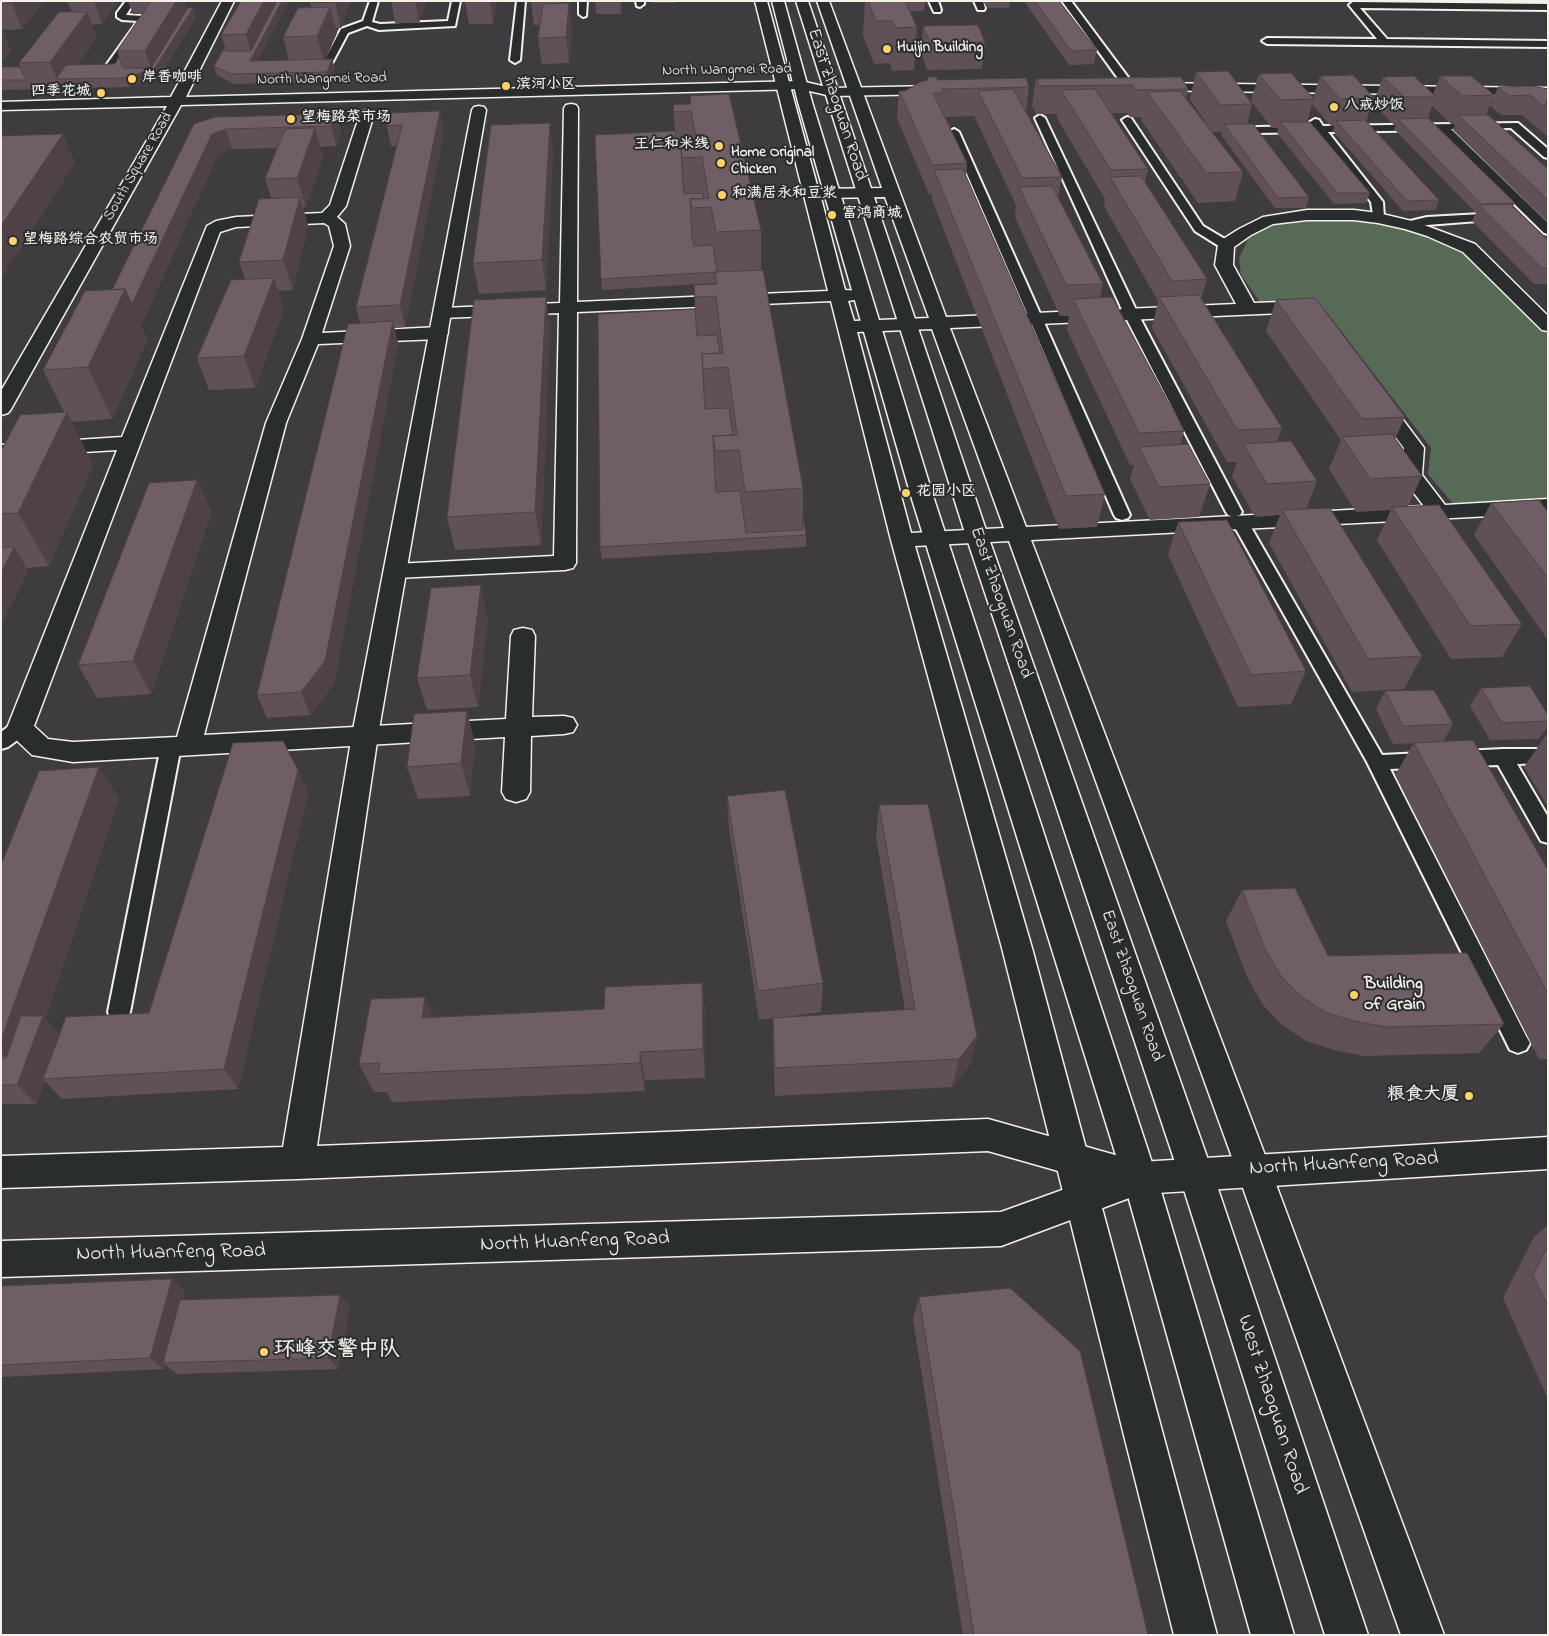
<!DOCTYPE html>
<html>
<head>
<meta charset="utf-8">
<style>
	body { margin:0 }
	#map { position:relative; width:1549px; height:1636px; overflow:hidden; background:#3f3c3f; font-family:"Indie Flower",sans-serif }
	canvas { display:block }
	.frame { position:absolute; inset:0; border:2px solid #f4f1e8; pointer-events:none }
</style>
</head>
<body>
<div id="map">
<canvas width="1549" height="1636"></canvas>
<div class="frame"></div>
</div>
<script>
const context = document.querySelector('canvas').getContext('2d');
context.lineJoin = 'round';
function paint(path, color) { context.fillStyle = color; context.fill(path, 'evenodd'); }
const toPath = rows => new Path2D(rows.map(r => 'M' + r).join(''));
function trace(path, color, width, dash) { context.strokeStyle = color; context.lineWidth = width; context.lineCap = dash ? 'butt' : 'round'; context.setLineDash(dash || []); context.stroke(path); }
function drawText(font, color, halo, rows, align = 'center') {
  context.font = font + ' "Indie Flower","LXGW WenKai TC",sans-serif'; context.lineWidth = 4; context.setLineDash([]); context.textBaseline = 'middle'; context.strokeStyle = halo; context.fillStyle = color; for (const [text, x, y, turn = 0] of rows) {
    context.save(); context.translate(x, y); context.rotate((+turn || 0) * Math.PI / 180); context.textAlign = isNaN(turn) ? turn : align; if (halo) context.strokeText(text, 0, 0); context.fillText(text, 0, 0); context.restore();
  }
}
const green = toPath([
	[1310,218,1354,218,1393,224,1433,236,1462,250,1548,334,1548,500,1455,506,1428,474,1431,448,1325,310,1311,305,1293,301,1260,302,1241,275,1239,258,1249,237,1276,224]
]);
const lane = toPath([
	[126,1,135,1,126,15,144,16,149,19,113,69,107,69,105,67,138,21,122,20,117,17,117,13,126,1],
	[370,1,378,1,372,22,380,24,448,21,452,1,460,1,455,26,379,30,367,26,348,33,331,65,325,65,323,63,341,29,363,21,370,1],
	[517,1,525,1,520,60,515,63,510,60,517,1],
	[579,1,587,1,586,16,583,17,579,14,579,1],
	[636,1,644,1,644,4,640,7,637,6,636,1],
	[929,1,938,1,941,10,940,12,934,12,929,1],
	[974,1,983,1,985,8,984,10,978,10,974,1],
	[1062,1,1071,1,1133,84,1133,88,1125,88,1062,1],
	[1353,2,1548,4,1548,10,1360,8,1387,39,1548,41,1548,47,1267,44,1262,41,1267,38,1377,39,1349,5,1353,2],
	[1040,115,1045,118,1138,314,1242,512,1240,515,1234,517,1228,515,1226,512,1124,314,1035,118,1040,115],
	[1127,117,1131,118,1203,226,1230,242,1232,245,1230,248,1222,248,1195,231,1122,120,1127,117],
	[1315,119,1319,120,1323,126,1518,123,1548,149,1548,158,1544,157,1511,128,1451,129,1548,223,1548,234,1544,233,1439,130,1328,132,1383,202,1384,218,1378,222,1374,221,1371,202,1317,132,1257,133,1252,130,1257,127,1312,126,1310,122,1315,119],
	[954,129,959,132,1130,515,1128,518,1122,520,1116,518,1114,515,949,132,954,129],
	[1500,213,1506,217,1504,219,1427,225,1410,229,1404,225,1406,222,1427,217,1500,213],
	[1240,517,1246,519,1248,522,1382,755,1503,749,1548,749,1548,763,1517,764,1548,817,1548,843,1541,841,1498,765,1390,769,1526,1036,1530,1043,1526,1050,1518,1053,1510,1050,1367,762,1232,522,1234,519,1240,517],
	[20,721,27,723,29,728,27,733,8,747,1,749,1,732,13,723,20,721],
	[171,739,178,741,181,746,130,1012,127,1019,119,1022,111,1019,108,1012,161,746,164,741,171,739]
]);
const street = toPath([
	[755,1,767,1,818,189,882,188,817,1,829,1,946,317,1236,304,1215,265,1218,245,1220,241,1239,229,1263,217,1307,210,1354,210,1378,213,1416,222,1475,244,1548,316,1548,331,1542,330,1463,252,1427,236,1405,229,1378,223,1354,220,1307,220,1273,224,1251,235,1234,247,1233,265,1254,303,1309,301,1315,302,1318,306,1320,309,1317,313,1311,314,1304,312,950,328,1026,527,1424,506,1400,475,1404,448,1368,400,1371,396,1378,394,1385,396,1424,448,1422,475,1445,505,1548,499,1548,513,1031,540,1271,1171,1444,1635,1401,1635,1237,1171,1009,541,915,546,1032,948,1217,1635,1174,1635,1002,948,891,540,831,301,577,312,576,563,573,568,565,570,395,578,387,576,384,571,387,566,395,564,554,556,559,313,443,318,437,317,434,313,437,309,443,308,560,303,564,108,566,105,571,104,576,105,578,108,577,302,828,291,755,1],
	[885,197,890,211,929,318,854,321,848,301,860,299,863,295,860,291,845,290,821,198,885,197],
	[932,329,1004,528,911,533,857,332,932,329],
	[367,110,372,111,374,114,346,206,337,217,345,224,350,246,322,333,439,327,445,329,448,333,445,337,439,339,318,344,286,423,204,735,506,719,511,636,514,630,523,628,532,630,535,636,532,717,564,716,573,718,577,725,573,732,564,734,531,736,530,792,526,799,516,802,506,799,502,792,505,737,73,762,32,755,11,735,7,728,117,450,1,457,1,445,122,437,207,226,216,221,236,217,322,213,330,205,360,114,362,111,367,110],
	[324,223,329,226,334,246,302,339,266,423,177,737,73,742,48,739,34,726,220,232,236,227,324,223]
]);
const secondary = toPath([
	[222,1,234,1,186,97,801,81,831,88,936,86,943,90,936,94,831,96,801,89,181,105,11,409,8,413,1,415,1,391,167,106,1,110,1,102,171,97,222,1],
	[1149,83,1548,88,1548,96,1144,90,1142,87,1149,83],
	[479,106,484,107,486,110,378,735,317,1146,988,1119,1140,1162,1548,1137,1548,1169,1140,1194,1001,1246,1,1277,1,1241,1001,1212,1090,1180,988,1151,297,1179,1,1188,1,1156,283,1147,352,735,472,110,474,107,479,106]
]);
const primary = toPath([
	[772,1,784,1,812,102,933,496,1157,1178,1294,1635,1251,1635,1123,1178,911,496,798,102,772,1],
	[796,1,808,1,988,536,1213,1174,1368,1635,1325,1635,1179,1174,966,536,796,1]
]);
const wall = toPath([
	[1,1,43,2,22,29,2,30,11,51,1,62],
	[67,1,117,1,102,24,92,25,97,37,77,65,115,64,119,57,117,51,143,14,133,14,128,1,184,1,187,9,196,17,159,78,129,87,1,90,1,67,20,67,19,63,72,12],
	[241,1,258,61,289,60,283,37,311,8,310,3,351,1,341,28,336,28,337,33,325,59,335,68,329,81,234,84,217,75,214,66,225,47,221,35],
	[391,1,426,1,419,23,395,23],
	[465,1,497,1,493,24,469,24],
	[531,1,560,1,560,3,572,29,569,63,542,64,538,38,540,25,534,25],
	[595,1,621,1,621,14,596,14],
	[652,1,677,1,677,3,652,3],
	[865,1,925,1,924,11,910,11,917,27,914,70,892,71,890,63,874,64,863,35],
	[983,1,1010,1,1009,8,987,8],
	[1024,1,1059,1,1097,50,1094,64,1069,65],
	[923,26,985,42,982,69,927,70,921,52],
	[1196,72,1252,104,1247,124,1309,197,1306,208,1275,208,1221,135,1222,132,1212,132,1243,172,1235,201,1198,203,1141,120,1142,117,1130,117,1127,113,1111,113,1148,169,1145,182,1207,279,1201,299,1282,428,1277,442,1317,481,1306,509,1422,656,1404,689,1352,692,1269,543,1280,515,1255,517,1232,476,1237,462,1227,462,1152,328,1158,301,1104,206,1105,199,1057,118,1057,114,1036,114,1032,106,1036,79,1188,89,1186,98,1212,132,1190,99],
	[1259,74,1313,99,1320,76,1374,98,1366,121,1439,200,1435,210,1403,211,1333,131,1334,126,1331,126,1312,104,1307,122,1370,193,1366,203,1334,204,1277,133,1278,128,1272,128,1251,101],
	[1440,76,1494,95,1486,115,1548,169,1548,223,1453,130,1455,124,1451,124,1432,106,1428,118,1515,203,1513,206,1548,240,1548,284,1534,284,1472,221,1476,213,1394,129,1396,125,1394,125,1373,104,1383,77,1433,94],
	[927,77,938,80,1029,87,1026,112,1062,177,1058,197,1103,284,1100,298,1184,431,1180,445,1210,484,1199,517,1150,520,1130,479,1134,465,1130,465,1067,330,1069,316,1060,316,1015,217,1016,205,975,118,975,116,945,117,967,163,966,176,1105,494,1097,527,1059,529,932,199,932,194,929,194,897,118,899,91,905,91,927,81],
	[1498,87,1548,89,1548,137,1522,115,1501,115,1490,106],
	[690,96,761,230,761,270,803,488,803,517,806,535,806,547,602,559,600,547,695,309,694,285,715,284,715,283,602,290,601,279,675,131,673,105,690,104],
	[390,113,444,131,405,327,394,328,398,343,334,684,310,715,267,718,257,695,360,323,356,307,397,146,391,146,387,126],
	[336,114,341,134,336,146,320,147,323,156,306,207,303,207,308,226,293,290,278,291,284,309,255,388,209,390,197,358,245,279,239,262,271,198,265,179,277,148,232,149,218,154,141,326,147,340,112,419,71,422,93,465,49,566,26,568,28,570,1,626,1,451,64,412,43,370,112,290,194,124],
	[553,151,546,290,479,294,473,263],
	[546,297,550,328,541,545,455,550,447,517],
	[1276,300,1405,417,1395,439,1422,476,1408,506,1522,624,1502,657,1451,659,1377,540,1391,510,1356,512,1329,469,1341,440,1266,331],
	[197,480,211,512,151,694,97,698,78,665],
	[1491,503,1548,512,1548,640,1474,535],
	[1178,522,1306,671,1291,704,1238,707,1168,555],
	[488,618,478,707,427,710,417,678],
	[1481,688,1548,715,1548,726,1539,739,1490,740,1470,706],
	[1385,691,1453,724,1443,742,1548,870,1548,1059,1539,1059,1395,775,1414,743,1393,744,1376,709],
	[1546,735,1548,735,1548,807,1524,767],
	[475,743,470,796,418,799,407,767],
	[99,767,119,799,45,1018,59,1034,149,1013,298,770,308,793,238,1089,62,1099,45,1081,36,1104,1,1104,1,865],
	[727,796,823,983,821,1012,785,1017,905,1010,876,837,879,805,977,1036,970,1065,952,1087,775,1096,773,1047,773,1018,759,1020,729,828],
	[1242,890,1328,956,1504,1024,1479,1053,1364,1056,1334,1050,1306,1041,1281,1024,1263,1005,1248,979,1226,921],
	[702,983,705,1013,705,1078,645,1080,645,1091,392,1102,387,1092,374,1092,359,1064,425,997,433,1017,604,1009],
	[1548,1225,1548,1399,1503,1298,1534,1237],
	[1,1286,185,1291,183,1300,340,1295,350,1307,338,1369,177,1374,165,1365,164,1369,1,1377],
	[919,1297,1148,1635,963,1635,913,1319]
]);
const shadedWall = toPath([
	[14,1,43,1,43,2,22,29,12,3],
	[94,1,117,1,102,24],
	[169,1,184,1,189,15,193,8,196,17,159,78,129,87,126,78,151,69,145,51],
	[264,1,289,1,253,71,250,61,252,57,246,34],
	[335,1,351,1,341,28,335,2],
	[415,1,426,1,419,23],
	[490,1,497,1,493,24],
	[569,3,572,29,569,63,566,37],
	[330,7,337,33,324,63,317,36],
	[87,12,97,37,68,79,57,79,50,62],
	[1,29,11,51,1,62],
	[332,59,335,68,329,81,327,72],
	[440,111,444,131,405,327,400,305],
	[336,114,341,134,336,146,331,126],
	[550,123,553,151,546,290,542,260],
	[315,128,323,156,306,207,297,178],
	[226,129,232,149,218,154,141,326,147,340,112,419,88,367,125,289,212,134],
	[63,134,75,163,1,279,1,226],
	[300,197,308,226,293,290,283,260],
	[274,278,284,309,255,388,244,356],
	[546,297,550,328,541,545,535,512],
	[393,321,398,343,334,684,310,715,301,692],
	[67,412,93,465,49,566,18,513],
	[197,480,211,512,151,694,133,661],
	[14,547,28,570,1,626,1,573],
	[481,585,488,618,478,707,470,675],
	[467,711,475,743,470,796,461,763],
	[99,767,119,799,45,1018,61,1036,43,1079,45,1081,36,1104,17,1085,21,1074,1,1053,1,1040],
	[298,770,308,793,238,1089,224,1069],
	[702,983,705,1013,705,1078,703,1049],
	[425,997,437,1026,422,1018],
	[977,1036,970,1065,952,1087,959,1059],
	[640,1052,645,1080,645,1091,640,1063],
	[172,1279,185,1291,166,1363,163,1363,165,1365,164,1369,150,1358],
	[340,1295,350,1307,338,1369,328,1358]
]);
const building = toPath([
	[1,1,14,1,12,3,1,4,1,1],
	[151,1,176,1,145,51,117,51,151,1],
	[241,1,264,1,246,34,221,35,241,1],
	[277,1,282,1,250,61,332,59,327,72,231,74,214,66,225,47,226,51,251,51,277,1],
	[311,1,335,1,335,2,310,3,311,1],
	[868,1,905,1,917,27,895,28,892,21,876,21,868,1],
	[1035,1,1059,1,1097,50,1071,51,1035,1],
	[569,3,566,37,538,38,543,4,569,3],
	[330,7,317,36,283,37,298,8,330,7],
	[188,8,193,8,155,68,126,78,56,79,66,65,115,64,119,57,123,68,151,68,188,8],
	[59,12,87,12,50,62,19,63,59,12],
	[978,25,985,42,930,43,923,26,978,25],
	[1,67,20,67,26,80,1,80,1,67],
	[1228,71,1252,104,1220,105,1196,72,1228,71],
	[1291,73,1314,99,1280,100,1259,74,1291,73],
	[1353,75,1374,98,1340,99,1320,76,1353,75],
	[1414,76,1436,97,1404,97,1383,77,1414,76],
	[1440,76,1471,76,1494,95,1462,96,1440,76],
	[927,77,936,77,938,80,1026,78,1029,87,942,89,943,93,933,93,967,163,932,165,899,91,905,91,920,82,928,80,927,77],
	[1181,77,1188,89,1135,90,1133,85,1040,86,1036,79,1181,77],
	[1533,86,1548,89,1548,98,1544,107,1530,95,1509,96,1498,87,1533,86],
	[1013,89,1062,177,1022,178,978,91,1013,89],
	[1095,89,1148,169,1111,170,1061,90,1095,89],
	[1180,91,1243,172,1206,173,1147,92,1180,91],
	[729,94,761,230,716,232,711,207,692,208,690,199,709,198,702,157,682,158,681,149,698,148,691,111,674,112,673,105,691,104,690,96,729,94],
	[440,111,400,305,356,307,402,125,387,126,390,113,440,111],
	[336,114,331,126,226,129,212,134,132,304,125,289,112,290,194,124,215,117,336,114],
	[1458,115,1488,115,1548,169,1548,200,1458,115],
	[1428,118,1515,203,1481,204,1398,119,1428,118],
	[1365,120,1439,200,1407,201,1336,121,1365,120],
	[1280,122,1310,122,1370,193,1337,193,1280,122],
	[550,123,542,260,473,263,491,125,550,123],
	[1224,124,1253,124,1309,197,1278,198,1224,124],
	[315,128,297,178,265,179,285,129,315,128],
	[675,131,676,148,693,147,693,148,681,149,683,185,684,194,703,193,704,199,690,199,692,237,694,246,713,245,717,272,601,279,595,135,675,131],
	[63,134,1,226,1,136,63,134],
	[963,169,1105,494,1066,496,934,170,963,169],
	[1141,176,1207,279,1172,281,1110,177,1141,176],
	[1052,186,1103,284,1066,285,1019,187,1052,186],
	[300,197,283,260,239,262,259,199,300,197],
	[1510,204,1548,240,1548,268,1542,268,1479,205,1510,204],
	[763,270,803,488,745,492,739,450,715,451,713,436,737,435,728,367,703,369,702,354,723,353,716,296,695,297,694,285,717,284,715,272,763,270],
	[274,278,244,356,197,358,231,280,274,278],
	[125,289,88,367,43,370,85,291,125,289],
	[1199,295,1282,428,1237,430,1159,297,1199,295],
	[546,297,535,512,447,517,474,300,546,297],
	[1112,297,1184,431,1139,433,1073,299,1112,297],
	[1315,298,1405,417,1362,419,1276,300,1315,298],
	[695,309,697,336,717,335,720,353,702,354,704,394,705,409,729,408,733,435,713,436,715,477,716,492,740,491,746,533,802,530,803,517,806,535,600,547,598,314,695,309],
	[393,321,325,661,301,692,257,695,348,324,393,321],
	[67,412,18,513,1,514,1,451,20,415,67,412],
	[1392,434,1422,476,1370,479,1342,437,1392,434],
	[1291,441,1317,481,1267,484,1243,444,1291,441],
	[1188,444,1210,484,1159,487,1139,447,1188,444],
	[197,480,133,661,78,665,149,483,197,480],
	[1539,500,1548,512,1548,578,1491,503,1539,500],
	[1439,505,1522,624,1470,626,1392,507,1439,505],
	[1330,508,1422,656,1368,659,1282,510,1330,508],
	[1227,520,1306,671,1251,675,1178,522,1227,520],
	[14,547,1,573,1,548,14,547],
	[481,585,470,675,417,678,431,588,481,585],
	[1530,686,1548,715,1548,721,1502,723,1481,688,1530,686],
	[1434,690,1453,724,1403,726,1385,691,1434,690],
	[467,711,461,763,407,767,414,714,467,711],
	[1473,740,1548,870,1548,994,1414,743,1473,740],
	[283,741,298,770,224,1069,43,1079,66,1017,149,1013,233,743,283,741],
	[99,767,1,1040,1,865,39,771,99,767],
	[785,790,823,983,758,991,727,796,785,790],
	[928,804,977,1036,959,1059,775,1068,773,1018,915,1009,879,805,928,804],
	[1295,888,1328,956,1467,953,1504,1024,1386,1027,1354,1021,1325,1012,1299,995,1281,976,1265,949,1242,890,1295,888],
	[702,983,703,1049,640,1052,640,1063,378,1074,380,1063,359,1064,371,999,425,997,422,1018,604,1009,605,987,702,983],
	[21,1016,43,1016,17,1085,1,1085,1,1059,6,1058,21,1016],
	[1548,1246,1548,1306,1533,1275,1548,1246],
	[172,1279,150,1358,1,1365,1,1286,172,1279],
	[1010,1288,1080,1351,1148,1635,974,1635,919,1297,1010,1288],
	[340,1295,328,1358,163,1363,180,1300,340,1295]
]);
const markers = [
	[887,49,5,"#ffd166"],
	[132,79,5,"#ffd166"],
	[506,86,5,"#ffd166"],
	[101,93,5,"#ffd166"],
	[1334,107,5,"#ffd166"],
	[291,119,5,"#ffd166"],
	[719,146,5,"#ffd166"],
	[721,163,5,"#ffd166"],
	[722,195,5,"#ffd166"],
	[832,215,5,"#ffd166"],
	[13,241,5,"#ffd166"],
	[906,493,5,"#ffd166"],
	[1354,995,5,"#ffd166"],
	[1469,1096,5,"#ffd166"],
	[264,1352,5,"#ffd166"]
];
const farPoinames = [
	["Huijin Building",897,49],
	["岸香咖啡",142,79],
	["滨河小区",516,86],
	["四季花城",91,93,"right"],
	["八戒炒饭",1344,107],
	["望梅路菜市场",301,119],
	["王仁和米线",709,146,"right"],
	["Home Original",731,154],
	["Chicken",731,171],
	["和满居永和豆浆",732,195],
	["富鸿商城",842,215],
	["望梅路综合农贸市场",23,241],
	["花园小区",916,493]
];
const farStreetnames = [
	["North Wangmei Road",727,71,-1],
	["North Wangmei Road",322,80,-1],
	["South Square Road",139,167,-60]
];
const streetNames = [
	["East Zhaoguan Road",836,105,72],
	["East Zhaoguan Road",1000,603,71],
	["East Zhaoguan Road",1131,986,71]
];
const poiNames = [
	["Building",1364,985],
	["of Grain",1364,1006],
	["粮食大厦",1459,1096,"right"]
];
const nearStreetnames = [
	["North Huanfeng Road",1344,1165,-3],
	["North Huanfeng Road",575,1243,-2],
	["North Huanfeng Road",171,1254,-1],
	["West Zhaoguan Road",1271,1405,72]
];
const nearPoinames = [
	["环峰交警中队",274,1352]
];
paint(green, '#576a55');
trace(lane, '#f4f1e8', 4);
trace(street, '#f4f1e8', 3);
trace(secondary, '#f4f1e8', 3);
trace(primary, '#f4f1e8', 3);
paint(lane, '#2a2d2e');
paint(street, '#2a2d2e');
paint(secondary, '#2a2d2e');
paint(primary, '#2a2d2e');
paint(wall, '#605158');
paint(shadedWall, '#4e4247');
paint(building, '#705e66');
trace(building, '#4e4247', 1);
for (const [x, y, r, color] of markers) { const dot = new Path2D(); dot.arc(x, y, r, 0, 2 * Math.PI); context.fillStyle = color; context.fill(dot); trace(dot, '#2a2d2e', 2); }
drawText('bold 15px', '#f4f1e8', '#2a2d2e', farPoinames, 'left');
drawText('15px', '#f4f1e8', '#2a2d2e', farStreetnames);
drawText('18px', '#f4f1e8', '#2a2d2e', streetNames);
drawText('bold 18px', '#f4f1e8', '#2a2d2e', poiNames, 'left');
drawText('21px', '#f4f1e8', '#2a2d2e', nearStreetnames);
drawText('bold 21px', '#f4f1e8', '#2a2d2e', nearPoinames, 'left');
</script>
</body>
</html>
